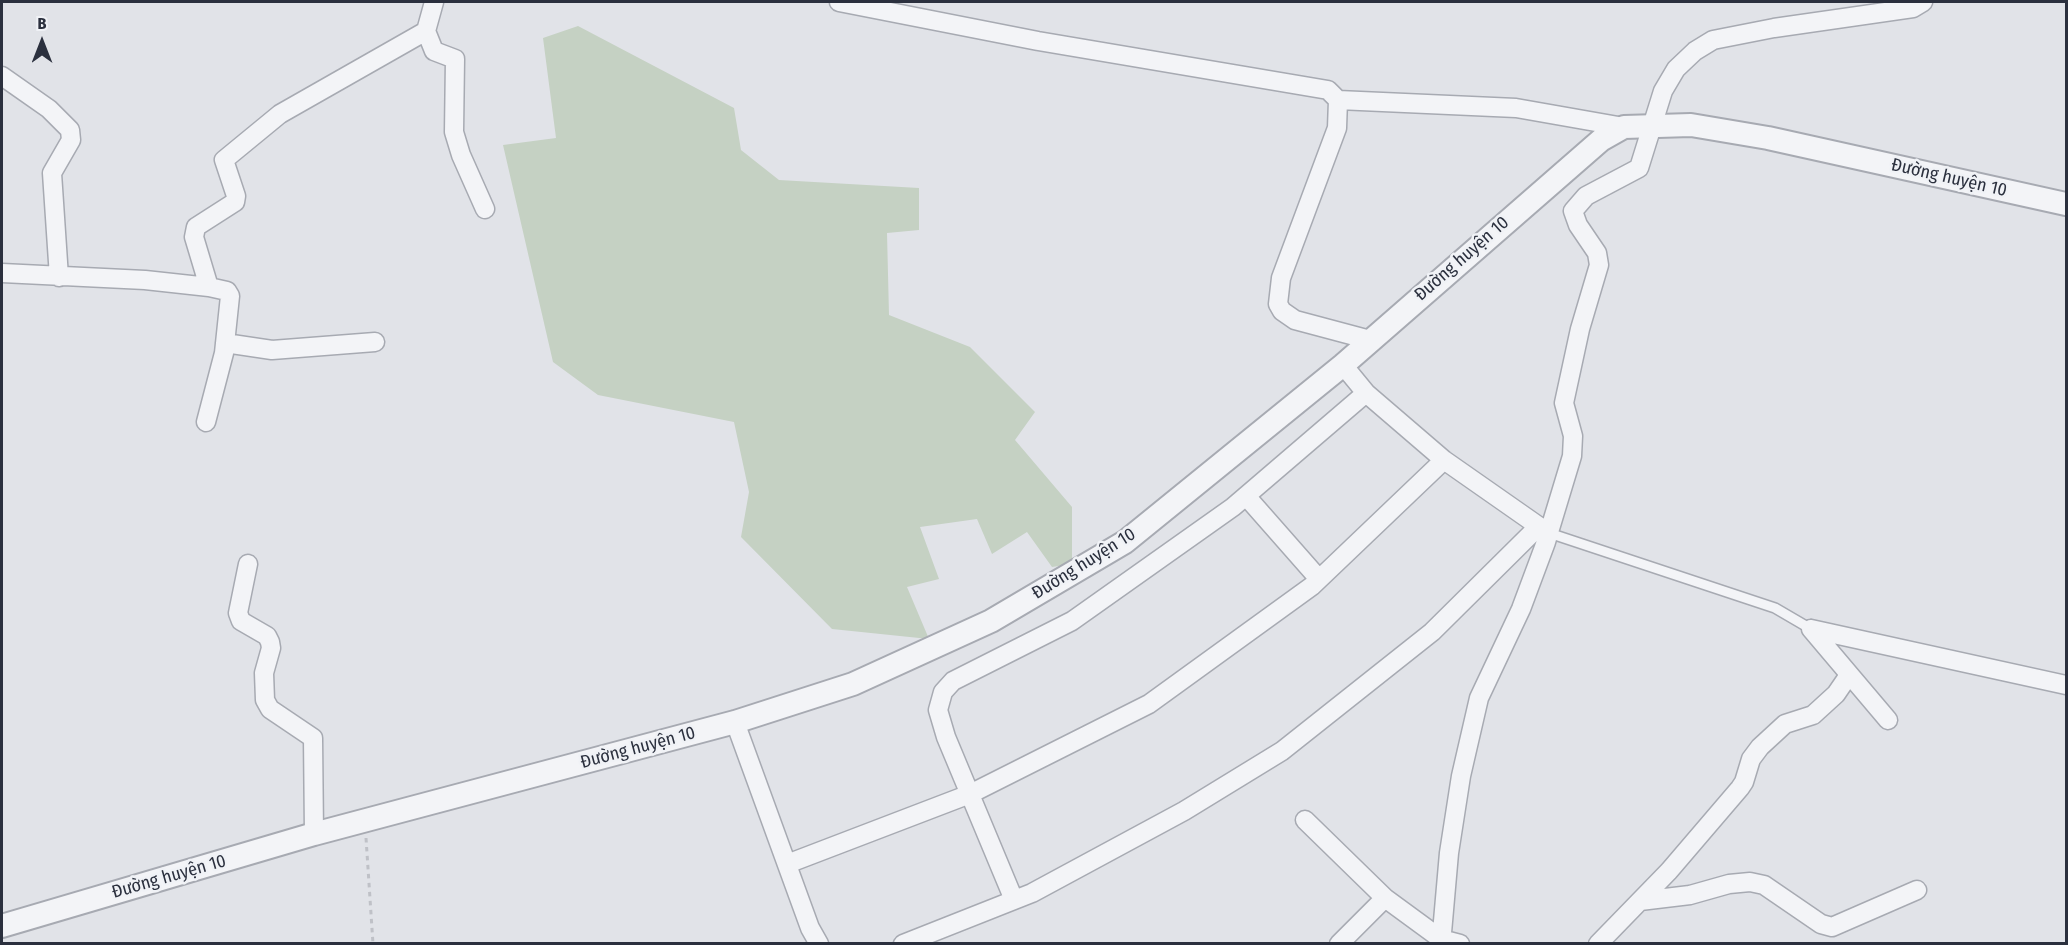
<!DOCTYPE html>
<html>
<head>
<meta charset="utf-8">
<style>
	body { margin:0 }
	#map { position:relative; width:2068px; height:945px; overflow:hidden; background:#e1e3e8; font-family:"Fira Sans Condensed",sans-serif }
	canvas { display:block }
	.frame { position:absolute; inset:0; border:3px solid #2b303e; pointer-events:none }
	.north { position:absolute; left:12px; top:12px; width:60px; height:60px; -webkit-text-stroke:4px #f0f2f6; paint-order:stroke; rotate:0deg; font-size:16px; font-weight:700; line-height:24px; text-align:center; color:#2b303e }
	.north::after { content:''; display:block; margin:auto; width:21px; height:27px; background:#2b303e; clip-path:polygon(50% 0,100% 100%,50% 72%,0 100%) }
</style>
</head>
<body>
<div id="map">
<canvas width="2068" height="945"></canvas>
<div class="frame"></div>
<div class="north">B</div>
</div>
<script>
const context = document.querySelector('canvas').getContext('2d');
context.lineJoin = 'round';
function paint(path, color) { context.fillStyle = color; context.fill(path, 'evenodd'); }
const toPath = rows => new Path2D(rows.map(r => 'M' + r).join(''));
function trace(path, color, width, dash) { context.strokeStyle = color; context.lineWidth = width; context.lineCap = dash ? 'butt' : 'round'; context.setLineDash(dash || []); context.stroke(path); }
function drawText(font, color, halo, rows, align = 'center') {
  context.font = font + ' "Fira Sans Condensed",sans-serif'; context.lineWidth = 5; context.setLineDash([]); context.textBaseline = 'middle'; context.strokeStyle = halo; context.fillStyle = color; for (const [text, x, y, turn = 0] of rows) {
    context.save(); context.translate(x, y); context.rotate((+turn || 0) * Math.PI / 180); context.textAlign = isNaN(turn) ? turn : align; if (halo) context.strokeText(text, 0, 0); context.fillText(text, 0, 0); context.restore();
  }
}
const green = toPath([
	[578,26,734,108,741,150,779,180,919,188,919,230,887,233,889,315,970,347,1035,412,1015,440,1072,507,1072,564,1052,567,1027,532,992,554,977,519,920,527,939,579,907,587,929,639,832,629,741,537,749,492,734,422,598,395,553,362,503,145,556,138,543,38]
]);
const path = toPath([
	[366,838,373,944]
]);
const service = toPath([
	[1549,533,1775,608,1811,629]
]);
const minor = toPath([
	[839,2,1038,41,1328,90,1338,100,1337,128,1281,278,1278,304,1282,311,1295,320,1370,340],
	[426,31,434,51,455,59,454,132,461,155,485,209],
	[2,76,49,109,70,130,71,140,52,173,59,277],
	[1338,100,1516,108,1624,127],
	[2,273,145,280,209,287],
	[225,343,272,350,375,342],
	[1343,365,1366,393,1444,460,1547,532],
	[206,422,224,353,230,296,227,291,209,287,194,237,196,227,235,202,236,196,224,160,280,114,426,31,434,2],
	[1246,496,1319,579],
	[248,564,238,613,241,621,267,636,270,642,271,648,264,673,265,700,270,709,313,738,314,834],
	[1811,629,2066,685],
	[1811,629,1888,720],
	[735,722,810,928,819,944],
	[1305,820,1385,898,1441,939,1460,944],
	[787,864,970,794,1149,704,1312,586,1444,460],
	[1014,900,946,737,938,710,943,692,953,681,1072,621,1233,507,1366,393],
	[1640,901,1690,895,1729,884,1750,882,1764,885,1821,924,1832,927,1917,890],
	[903,944,1032,893,1184,811,1282,751,1432,632,1539,526],
	[1339,944,1385,898],
	[1441,944,1449,853,1461,776,1479,698,1521,609,1546,542,1572,456,1573,436,1564,403,1580,329,1599,265,1597,253,1578,225,1573,211,1586,196,1639,168,1663,91,1676,69,1695,51,1713,40,1774,28,1913,8,1923,2],
	[1598,944,1669,871,1740,788,1744,782,1751,759,1760,747,1785,724,1813,715,1836,694,1849,675]
]);
const tertiary = toPath([
	[2,926,314,834,735,722,853,684,991,621,1125,542,1343,365,1601,140,1624,127,1691,125,1768,138,2066,204]
]);
const streetNames = [
	["Đường huyện 10",1949,178,13],
	["Đường huyện 10",1462,259,-41],
	["Đường huyện 10",1084,564,-32],
	["Đường huyện 10",638,748,-15],
	["Đường huyện 10",169,877,-16]
];
paint(green, '#c5d1c3');
trace(service, '#a7aab2', 12);
trace(minor, '#a7aab2', 21);
trace(tertiary, '#a7aab2', 26);
trace(path, '#bfc1c7', 3, [4.5, 4.5]);
trace(service, '#f3f4f7', 9);
trace(minor, '#f3f4f7', 18);
trace(tertiary, '#f3f4f7', 22);
drawText('18px', '#2b303e', '#f0f2f6', streetNames);
</script>
</body>
</html>
